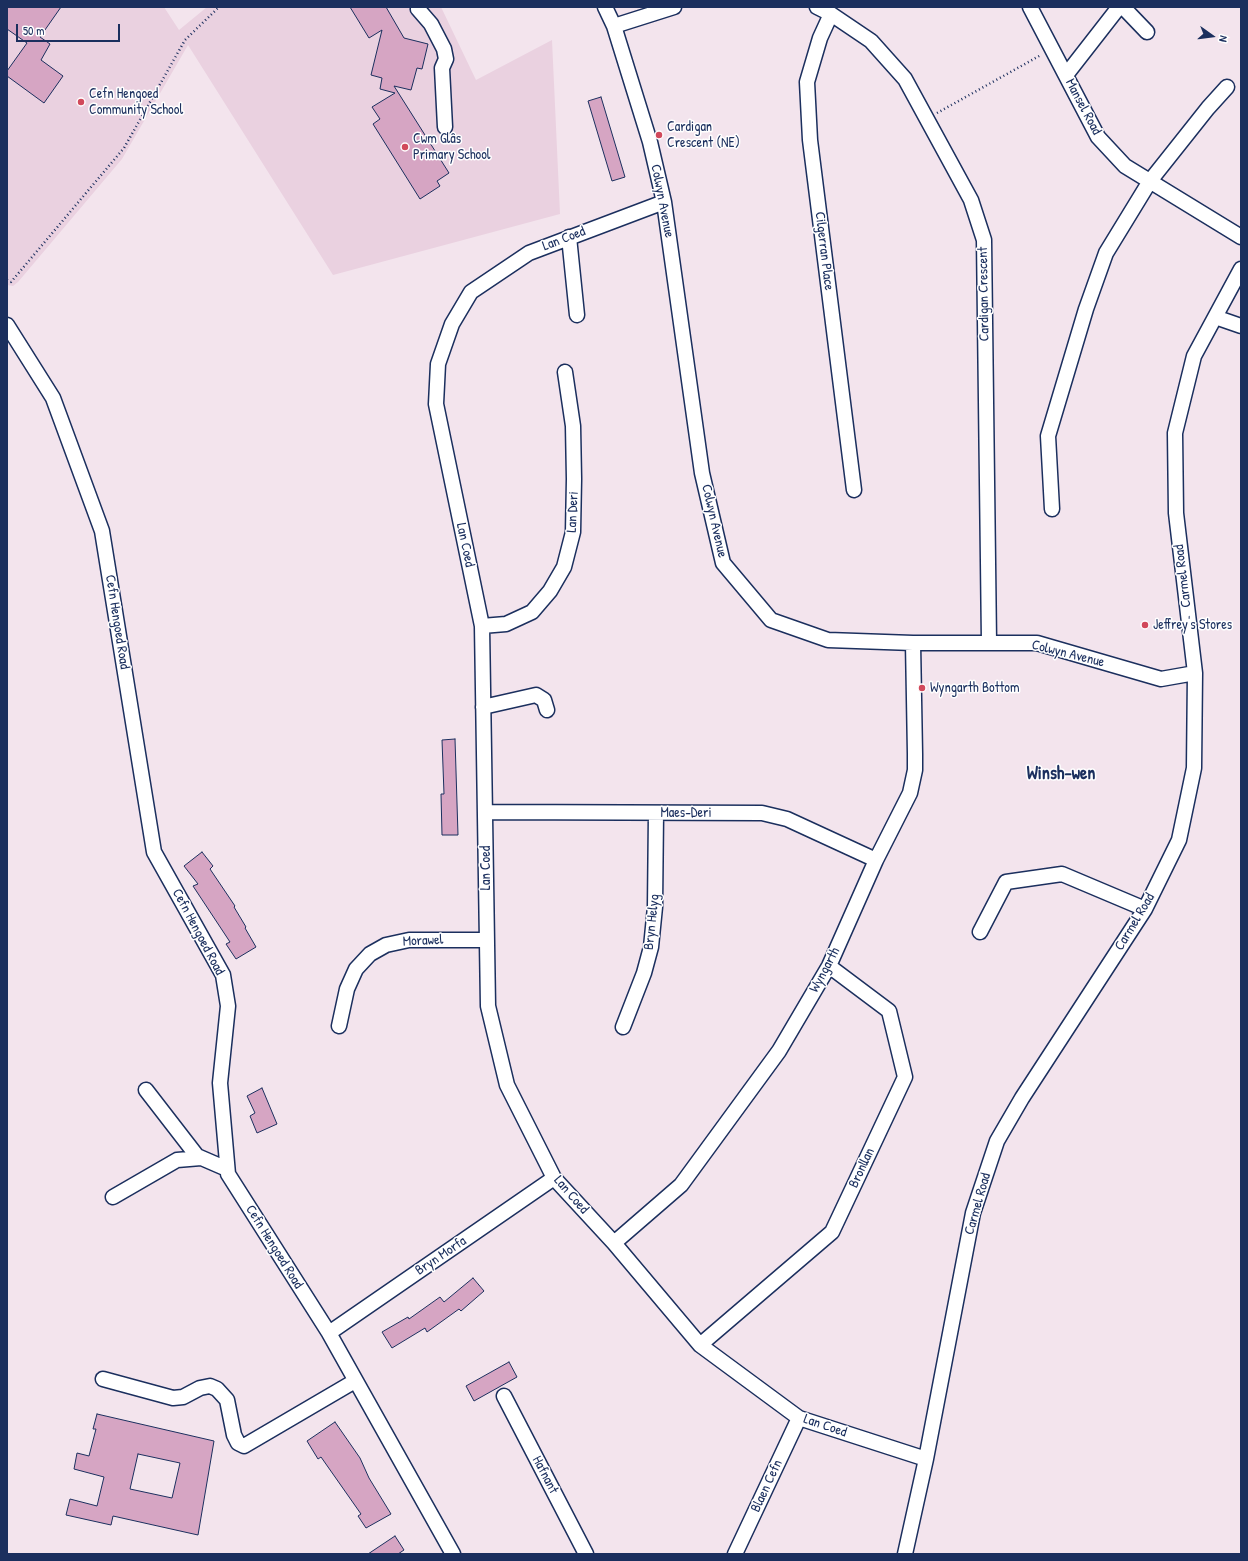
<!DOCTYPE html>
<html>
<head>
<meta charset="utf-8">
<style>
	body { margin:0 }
	#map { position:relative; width:1248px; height:1561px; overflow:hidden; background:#f3e4ed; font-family:"Patrick Hand",sans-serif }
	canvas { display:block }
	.frame { position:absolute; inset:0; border:8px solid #1b2f5e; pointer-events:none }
	.north { position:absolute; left:1192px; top:16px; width:40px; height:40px; -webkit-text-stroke:3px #fff; paint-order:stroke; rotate:104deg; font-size:11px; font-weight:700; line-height:16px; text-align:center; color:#1b2f5e }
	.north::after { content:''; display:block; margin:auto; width:14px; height:18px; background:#1b2f5e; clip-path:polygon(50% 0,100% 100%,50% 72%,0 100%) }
	.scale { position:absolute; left:16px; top:24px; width:104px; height:18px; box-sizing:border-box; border:2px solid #1b2f5e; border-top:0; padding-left:5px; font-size:12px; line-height:14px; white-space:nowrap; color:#1b2f5e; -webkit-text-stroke:3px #fff; paint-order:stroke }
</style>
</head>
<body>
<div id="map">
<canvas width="1248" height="1561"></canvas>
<div class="frame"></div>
<div class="north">N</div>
<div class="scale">50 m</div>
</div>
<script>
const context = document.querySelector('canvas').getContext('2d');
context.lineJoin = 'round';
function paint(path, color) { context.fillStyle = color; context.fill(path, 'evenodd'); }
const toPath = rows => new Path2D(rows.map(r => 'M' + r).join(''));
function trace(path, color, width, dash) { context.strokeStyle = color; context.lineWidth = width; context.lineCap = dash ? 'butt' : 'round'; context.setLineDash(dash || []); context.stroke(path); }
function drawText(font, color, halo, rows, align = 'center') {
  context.font = font + ' "Patrick Hand",sans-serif'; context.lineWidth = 3; context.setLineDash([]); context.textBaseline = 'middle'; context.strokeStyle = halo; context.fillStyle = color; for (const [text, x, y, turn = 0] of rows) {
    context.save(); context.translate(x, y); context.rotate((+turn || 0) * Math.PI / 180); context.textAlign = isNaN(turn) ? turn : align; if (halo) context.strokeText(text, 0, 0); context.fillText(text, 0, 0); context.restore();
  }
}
const built = toPath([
	[7,7,164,7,179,30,207,7,441,7,476,80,552,40,560,214,333,275,188,45,122,159,18,282,13,286,7,285]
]);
const building = toPath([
	[7,7,61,7,40,37,50,44,41,60,63,76,44,103,7,76,7,71,27,43,7,29,7,7],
	[350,7,386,7,404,38,428,44,422,69,417,68,411,90,394,86,449,173,437,181,440,186,420,199,373,124,380,119,372,107,395,93,380,89,382,78,371,75,382,30,369,38,350,7],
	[601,97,625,177,612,181,588,101,601,97],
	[455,739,458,835,442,835,441,794,444,794,442,740,455,739],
	[202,852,213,866,210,869,235,906,234,907,246,927,245,928,256,947,236,959,226,944,230,942,193,886,198,884,184,866,202,852],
	[262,1088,277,1124,257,1133,250,1116,255,1113,247,1096,262,1088],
	[473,1278,484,1291,461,1311,459,1309,427,1332,425,1328,392,1348,382,1332,408,1317,409,1319,440,1297,444,1302,473,1278],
	[509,1362,517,1377,474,1401,466,1386,509,1362],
	[97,1414,214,1441,198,1535,113,1516,111,1525,66,1515,70,1499,97,1506,104,1477,74,1469,77,1453,89,1456,96,1429,93,1429,97,1414],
	[138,1454,180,1463,172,1498,130,1489,138,1454],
	[335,1422,360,1458,369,1478,391,1514,366,1528,358,1516,361,1514,321,1457,318,1459,307,1441,335,1422],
	[395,1536,404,1550,398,1554,368,1554,395,1536]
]);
const path = toPath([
	[937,113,1041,55],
	[7,280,11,282,124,148,185,40,219,7]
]);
const minor = toPath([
	[419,7,418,9,431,24,444,49,446,59,442,68,445,127],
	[605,7,614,26,650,142,664,202,702,473,723,563,771,620,828,640,913,643,1037,643,1161,679,1195,673],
	[817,7,831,14,871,41,905,79,971,200,984,240,989,642],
	[1030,7,1098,137,1125,166,1241,237],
	[1123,7,1147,32],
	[831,14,820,38,807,82,810,140,854,490],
	[614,26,674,7],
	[1066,75,1119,7],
	[664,202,529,253,471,292,452,324,438,364,436,404,482,626,488,1006,507,1085,554,1178,614,1243,700,1345,799,1418,926,1459],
	[569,237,577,315],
	[1215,317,1241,326],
	[7,325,53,398,102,531,154,852,223,975,228,1006,220,1083,228,1174,329,1333,453,1554],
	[1052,509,1048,436,1086,309,1106,253,1150,181,1208,108,1227,87],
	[482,626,506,624,532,612,550,591,564,567,573,532,574,479,573,426,565,372],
	[483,707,536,695,544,700,547,710],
	[486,812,762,813,787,819,876,860],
	[980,932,1006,882,1062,874,1145,909],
	[339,1026,347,989,356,969,370,954,386,945,409,940,486,940],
	[623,1027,644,973,651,947,655,907,656,813],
	[146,1090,197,1156,227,1169],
	[113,1197,177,1160,201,1158],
	[614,1243,681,1185,779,1051,829,966,876,860,910,793,915,770,915,754,913,643],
	[329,1333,554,1178],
	[700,1345,832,1232,905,1077,889,1011,829,966],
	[103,1379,173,1398,183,1397,200,1388,210,1386,217,1389,227,1400,234,1435,238,1443,244,1446,355,1381],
	[504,1396,586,1554],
	[735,1554,799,1418],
	[905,1554,926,1459,973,1213,997,1141,1022,1098,1145,909,1179,840,1194,768,1195,673,1176,513,1175,433,1194,356,1241,269]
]);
const markers = [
	[81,102,4,"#d1495b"],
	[659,135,4,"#d1495b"],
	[405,147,4,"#d1495b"],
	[1145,625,4,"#d1495b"],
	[922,688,4,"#d1495b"]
];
const poiNames = [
	["Cefn Hengoed",89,94],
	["Community School",89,110],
	["Cardigan",667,127],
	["Crescent (NE)",667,143],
	["Cwm Glâs",413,139],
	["Primary School",413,155],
	["Jeffrey's Stores",1153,625],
	["Wyngarth Bottom",930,688]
];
const streetNames = [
	["Mansel Road",1083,107,62],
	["Colwyn Avenue",662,201,79],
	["Lan Coed",564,239,-21],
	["Cilgerran Place",824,251,83],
	["Cardigan Crescent",984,294,-91],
	["Lan Deri",573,512,-87],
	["Colwyn Avenue",714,521,77],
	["Lan Coed",465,545,78],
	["Carmel Road",1183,576,-97],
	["Cefn Hengoed Road",117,622,81],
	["Colwyn Avenue",1068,654,14],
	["Maes-Deri",686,813],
	["Lan Coed",486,868,-90],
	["Bryn Helyg",652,922,-84],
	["Carmel Road",1135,922,-59],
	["Cefn Hengoed Road",198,932,62],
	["Morawel",423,941,-3],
	["Wyngarth",825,970,-62],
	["Bronllan",862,1168,-65],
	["Lan Coed",571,1195,49],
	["Carmel Road",978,1204,-74],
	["Cefn Hengoed Road",274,1247,58],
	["Bryn Morfa",441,1256,-34],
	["Lan Coed",825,1426,19],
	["Hafnant",545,1475,62],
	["Blaen Cefn",767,1486,-65]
];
const districtNames = [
	["Winsh-wen",1061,774]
];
paint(built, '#ead1e0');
paint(building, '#d6a5c3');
trace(building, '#1b2f5e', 1);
trace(minor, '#1b2f5e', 17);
trace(path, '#1b2f5e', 2.5, [1, 3]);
trace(minor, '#fff', 14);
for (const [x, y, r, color] of markers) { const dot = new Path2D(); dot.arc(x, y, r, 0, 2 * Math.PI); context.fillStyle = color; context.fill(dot); trace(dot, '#fff', 1.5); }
drawText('14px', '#1b2f5e', '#fff', poiNames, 'left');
drawText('14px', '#1b2f5e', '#fff', streetNames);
drawText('bold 18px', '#1b2f5e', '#fff', districtNames);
</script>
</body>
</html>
